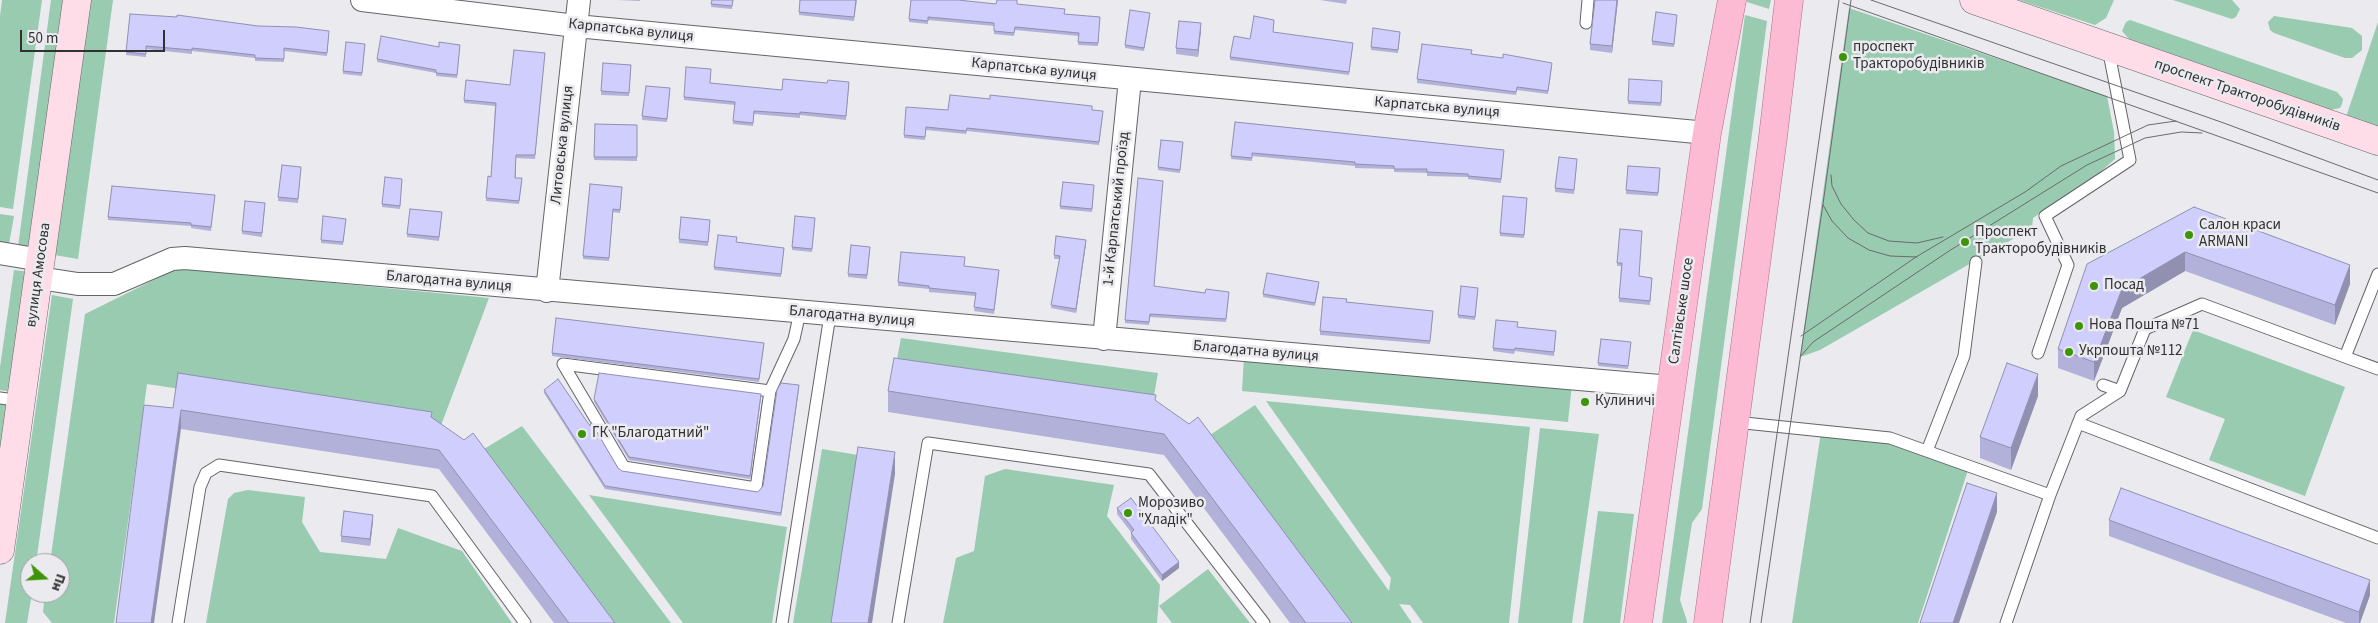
<!DOCTYPE html>
<html>
<head>
<meta charset="utf-8">
<style>
	body { margin:0 }
	#map { position:relative; width:2378px; height:623px; overflow:hidden; background:#eaeaef; font-family:"Source Sans 3",sans-serif }
	canvas { display:block }
	.north { position:absolute; left:20px; top:553px; width:50px; height:50px; box-sizing:border-box; background:#eaeaef; border:1px solid #a0a0a4; border-radius:50%; rotate:109deg; font-size:14px; font-weight:700; line-height:20px; text-align:center; color:#313133 }
	.north::after { content:''; display:block; margin:auto; width:18px; height:22px; background:#3d9406; clip-path:polygon(50% 0,100% 100%,50% 72%,0 100%) }
	.scale { position:absolute; left:20px; top:30px; width:145px; height:22px; box-sizing:border-box; border:2px solid #313133; border-top:0; padding-left:6px; font-size:15px; line-height:18px; white-space:nowrap; color:#313133; -webkit-text-stroke:4px #eaeaef; paint-order:stroke }
</style>
</head>
<body>
<div id="map">
<canvas width="2378" height="623"></canvas>
<div class="north">Пн</div>
<div class="scale">50 m</div>
</div>
<script>
const context = document.querySelector('canvas').getContext('2d');
context.lineJoin = 'round';
function paint(path, color) { context.fillStyle = color; context.fill(path, 'evenodd'); }
const toPath = rows => new Path2D(rows.map(r => 'M' + r).join(''));
function trace(path, color, width, dash) { context.strokeStyle = color; context.lineWidth = width; context.lineCap = dash ? 'butt' : 'round'; context.setLineDash(dash || []); context.stroke(path); }
function drawText(font, color, halo, rows, align = 'center') {
  context.font = font + ' "Source Sans 3",sans-serif'; context.lineWidth = 5; context.setLineDash([]); context.textBaseline = 'middle'; context.strokeStyle = halo; context.fillStyle = color; for (const [text, x, y, turn = 0] of rows) {
    context.save(); context.translate(x, y); context.rotate((+turn || 0) * Math.PI / 180); context.textAlign = isNaN(turn) ? turn : align; if (halo) context.strokeText(text, 0, 0); context.fillText(text, 0, 0); context.restore();
  }
}
const green = toPath([
	[2,0,42,0,13,209,0,207,0,16],
	[51,0,66,0,33,249,18,247],
	[89,0,113,0,78,259,54,255],
	[1747,0,1771,0,1769,9,1747,2],
	[2019,0,2114,0,2106,18,2095,25],
	[2173,0,2232,0,2240,9,2236,17,2232,19],
	[1849,8,2107,96,2114,132,2115,159,2098,174,2033,218,2032,228,1820,350,1800,357],
	[1745,15,1767,21,1702,509,1692,523,1680,600,1687,621,1687,623,1662,623],
	[2274,16,2352,28,2362,36,2362,50,2352,58,2345,58,2274,33,2270,30,2268,22],
	[2130,20,2337,92,2343,99,2342,104,2340,108,2330,110,2129,39,2122,31,2126,22],
	[2378,22,2378,131,2345,120],
	[0,214,14,216,8,250,0,249],
	[178,268,489,298,440,428,147,384,114,623,52,623,43,612,45,593,60,593,60,563,50,563,85,314],
	[14,270,30,272,13,392,0,390,0,367],
	[52,295,73,299,36,563,30,563,30,593,32,593,27,623,5,623],
	[2193,330,2345,387,2305,496,2209,460,2225,419,2166,397],
	[901,338,1158,373,1151,412,894,375],
	[1244,357,1572,384,1568,422,1242,391],
	[1266,401,1530,427,1509,623,1423,623,1410,605,1399,604,1412,623,1341,623,1204,439,1255,405,1389,591,1391,578],
	[0,402,11,404,0,476],
	[522,426,671,623,606,623,479,452],
	[1540,428,1599,434,1572,623,1518,623],
	[1821,432,1890,438,1969,467,1918,623,1792,623],
	[822,449,858,455,832,623,793,623],
	[1005,469,1114,485,1107,516,1160,585,1157,623,943,623,956,558,974,551,985,476],
	[248,490,305,497,302,522,320,552,386,559,398,528,462,551,512,623,206,623,228,499,234,493],
	[589,495,787,527,772,623,683,623],
	[1598,511,1634,514,1620,623,1583,623],
	[1208,569,1250,623,1172,623,1159,606]
]);
const lane = toPath([
	[1586,23,1588,0],
	[2038,353,2068,265,2045,216,2130,160,2108,48],
	[2345,357,2378,369],
	[2103,385,2120,391,2145,329,2202,304,2345,357,2378,274],
	[770,391,563,364,624,467,756,488,770,391,794,339,800,312],
	[0,398,21,401],
	[1735,422,1890,438,2050,495,2081,416,2120,391],
	[2078,423,2378,538],
	[1927,451,1964,356,1976,262],
	[178,623,200,487,206,473,219,465,432,496,525,623],
	[782,623,830,315],
	[898,623,928,443,1149,474,1264,623],
	[2006,623,2050,495]
]);
const street = toPath([
	[362,0,576,26,1707,133],
	[0,253,41,260],
	[39,278,78,284,114,284,172,259,185,258,1671,387],
	[547,291,579,0],
	[1104,339,1130,79]
]);
const secondary = toPath([
	[1974,0,2378,141],
	[0,550,77,0]
]);
const primary = toPath([
	[1638,623,1707,133,1732,0],
	[1708,623,1773,137,1789,0]
]);
const tram = toPath([
	[1871,0,2221,122,2378,180],
	[1843,3,2378,193],
	[1831,175,1832,186,1841,204,1854,220,1868,233,1889,241,1917,243,1943,237],
	[1823,205,1832,221,1848,238,1869,250,1890,256,1917,257],
	[1801,336,1916,257,2025,192,2061,166,2148,125,2176,121],
	[1800,357,1813,342,1949,251,2087,165,2145,138,2181,132,2202,133],
	[1750,623,1839,0],
	[1761,623,1823,204,1851,0]
]);
const wall = toPath([
	[617,0,640,0,640,1],
	[712,0,733,0,732,9,711,7],
	[857,0,854,21,799,15,799,12],
	[1320,0,1347,0,1346,4],
	[1595,0,1618,0,1612,53,1590,50,1590,44],
	[996,4,1017,4,1064,14,1100,17,1098,46,1078,45,1079,36,1015,30,1014,36,994,34,994,26,928,20,928,24,909,22,909,19],
	[130,14,329,34,327,56,284,51,284,62,255,61,255,58,192,51,192,54,146,49,146,57,126,55],
	[1150,16,1144,51,1125,48,1125,45],
	[1677,18,1674,47,1652,45,1652,41],
	[1274,23,1273,32,1353,46,1349,75,1230,60,1230,57,1250,39],
	[1201,30,1198,57,1176,54,1176,48],
	[1400,35,1398,53,1371,50,1371,47],
	[365,44,362,76,343,74,343,71],
	[460,45,457,78,436,76,436,73,377,62,377,59,439,47],
	[545,53,535,159,516,158,516,178,522,182,519,204,486,201,486,198,491,177,495,106,464,103,464,100,510,85],
	[1471,54,1552,66,1548,94,1517,90,1516,95,1417,83,1417,79],
	[603,63,631,65,629,96,601,95],
	[1662,81,1661,106,1628,104,1628,101],
	[710,83,782,90,849,85,846,120,800,115,800,118,754,114,753,126,733,124,735,105,684,100,684,97],
	[670,88,667,122,642,120,642,116],
	[948,110,1092,110,1103,114,1099,145,967,131,966,134,926,130,925,140,904,138,904,135],
	[1235,122,1504,150,1501,183,1468,179,1468,177,1427,176,1427,173,1394,172,1394,169,1355,168,1355,166,1252,156,1252,161,1231,159],
	[595,124,637,125,637,161,594,160],
	[1183,142,1180,173,1158,170,1158,167],
	[1577,163,1574,194,1555,192,1555,188],
	[301,167,298,203,278,201,278,197],
	[1660,168,1658,196,1626,194,1626,190],
	[402,179,400,209,382,207,382,204],
	[622,187,620,213,613,212,609,261,583,259,583,256],
	[1094,188,1092,212,1060,209,1060,206],
	[215,195,211,231,191,228,191,226,108,220,108,217],
	[1527,198,1524,238,1500,236,1500,233],
	[265,207,262,237,242,234,242,231],
	[2194,207,2350,284,2335,325,2185,271,2122,308,2094,381,2058,368,2058,349],
	[442,212,439,241,407,237,407,234],
	[815,218,812,252,792,250,792,247],
	[346,219,343,245,321,243,321,240],
	[710,223,708,246,679,243,679,239],
	[1620,229,1639,276,1652,278,1650,305,1619,302,1621,266,1617,266],
	[737,242,784,248,781,277,714,270,714,267],
	[1086,243,1076,313,1051,308,1060,259,1054,259,1054,255],
	[870,250,867,279,848,277,848,274],
	[964,266,999,273,994,314,974,311,976,296,929,292,929,289,898,286,898,282],
	[1319,285,1315,306,1263,297,1263,294],
	[1154,287,1229,295,1226,322,1150,317,1149,325,1125,323,1125,320],
	[1478,291,1475,320,1458,318,1458,315],
	[1346,302,1433,314,1430,344,1320,335,1320,331],
	[1518,327,1556,331,1554,356,1515,351,1514,354,1493,351,1493,348],
	[1631,342,1628,369,1598,366,1598,363],
	[764,346,759,382,552,356,552,353],
	[799,388,781,516,605,489,544,393,544,390,618,468,622,471,758,492,763,486],
	[888,391,1156,401,1352,623,1290,623,1164,455,888,412],
	[2038,396,2011,470,1980,458,1980,437],
	[761,397,750,479,629,460,594,402,594,399],
	[173,408,432,417,615,623,554,623,439,469,181,429],
	[1117,508,1179,568,1162,581,1131,539,1131,532,1117,514],
	[2109,520,2370,595,2360,623,2346,623,2109,536],
	[373,521,370,546,341,542,341,536]
]);
const shadedWall = toPath([
	[1617,0,1618,0,1612,53,1612,46],
	[1201,23,1201,30,1198,57,1198,50],
	[1086,240,1086,243,1076,313,1076,309],
	[2185,252,2185,271,2122,308,2094,381,2094,362,2122,289],
	[2350,265,2350,284,2335,325,2335,305],
	[2038,374,2038,396,2011,470,2011,448],
	[799,385,799,388,781,516,781,513],
	[761,394,761,397,750,479,750,476],
	[181,410,181,429,154,623,151,623],
	[895,452,895,474,872,623,868,623],
	[1997,493,1997,512,1959,623,1953,623],
	[373,515,373,521,370,546,370,539],
	[1179,562,1179,568,1162,581,1162,575],
	[2370,580,2370,595,2360,623,2359,623,2359,612]
]);
const building = toPath([
	[712,0,733,0,732,6,711,4,712,0],
	[800,0,856,0,854,17,799,12,800,0],
	[911,0,958,0,996,4,997,0,1017,0,1017,4,1065,9,1064,14,1100,17,1098,43,1078,42,1079,33,1015,27,1014,33,994,31,994,23,928,17,928,21,909,19,911,0],
	[1595,0,1617,0,1612,46,1590,44,1595,0],
	[1130,10,1150,13,1144,48,1125,45,1130,10],
	[1656,12,1677,15,1674,44,1652,41,1656,12],
	[130,14,177,17,177,15,258,26,296,27,329,31,327,53,284,48,284,59,255,58,255,55,192,48,192,50,146,46,146,54,126,52,130,14],
	[1254,16,1274,20,1273,32,1353,43,1349,72,1230,57,1234,36,1250,39,1254,16],
	[1179,21,1201,23,1198,50,1176,48,1179,21],
	[1373,28,1400,32,1398,50,1371,47,1373,28],
	[381,36,439,47,439,42,460,45,457,75,436,73,436,70,377,59,381,36],
	[346,42,365,44,362,73,343,71,346,42],
	[1422,44,1472,50,1471,54,1503,58,1503,54,1552,63,1548,91,1517,87,1516,92,1417,79,1422,44],
	[514,50,545,53,535,155,516,155,515,178,522,178,519,201,486,198,488,176,491,177,496,103,464,100,466,80,510,85,514,50],
	[603,63,631,65,629,93,601,91,603,63],
	[686,67,711,69,710,83,782,90,783,79,827,83,828,80,849,82,846,116,800,112,800,114,754,111,753,123,733,121,735,102,684,97,686,67],
	[1629,79,1662,81,1661,103,1628,101,1629,79],
	[646,86,670,88,667,119,642,116,646,86],
	[950,95,990,99,990,95,1092,106,1092,110,1103,111,1099,142,967,128,966,131,926,127,925,137,904,135,906,107,948,110,950,95],
	[1235,122,1504,150,1501,179,1468,176,1468,174,1427,172,1427,169,1394,169,1394,166,1355,164,1355,162,1252,153,1252,158,1231,156,1235,122],
	[595,124,637,125,637,157,594,157,595,124],
	[1161,140,1183,142,1180,170,1158,167,1161,140],
	[1559,157,1577,159,1574,190,1555,188,1559,157],
	[282,165,301,167,298,199,278,197,282,165],
	[1628,166,1660,168,1658,193,1626,190,1628,166],
	[385,177,402,179,400,206,382,204,385,177],
	[1138,178,1163,181,1154,286,1205,293,1206,289,1229,292,1226,319,1150,314,1149,322,1125,320,1138,178],
	[1063,182,1094,185,1092,209,1060,206,1063,182],
	[590,184,622,187,620,210,613,209,609,258,583,256,590,184],
	[112,186,215,195,211,227,191,225,191,223,108,217,112,186],
	[1503,196,1527,198,1524,235,1500,233,1503,196],
	[245,201,265,203,262,233,242,231,245,201],
	[2194,207,2350,265,2335,305,2185,252,2122,289,2094,362,2058,349,2087,264,2194,207],
	[410,209,442,212,439,237,407,234,410,209],
	[323,216,346,219,343,242,321,240,323,216],
	[795,216,815,218,812,249,792,247,795,216],
	[681,217,710,220,708,242,679,239,681,217],
	[1620,229,1642,231,1639,276,1652,278,1650,301,1619,298,1622,263,1617,263,1620,229],
	[718,235,737,237,736,242,784,248,781,274,714,267,718,235],
	[1056,236,1086,240,1076,309,1051,305,1060,256,1054,255,1056,236],
	[851,245,870,247,867,275,848,274,851,245],
	[901,252,965,257,964,266,999,270,994,310,974,307,976,293,929,288,929,286,898,282,901,252],
	[1267,273,1319,282,1315,303,1263,294,1267,273],
	[1461,286,1478,288,1475,317,1458,315,1461,286],
	[1323,297,1347,299,1346,302,1433,311,1430,341,1320,331,1323,297],
	[556,318,764,343,759,379,552,353,556,318],
	[1496,320,1518,322,1517,327,1556,331,1554,352,1515,348,1514,350,1493,348,1496,320],
	[1601,339,1631,342,1628,366,1598,363,1601,339],
	[894,358,1156,395,1155,400,1189,424,1198,417,1352,623,1306,623,1164,434,888,391,894,358],
	[2007,363,2038,374,2011,448,1980,437,2007,363],
	[178,373,432,412,431,417,464,440,473,433,615,623,569,623,439,450,181,410,151,623,116,623,144,405,173,408,178,373],
	[599,373,761,394,750,476,629,457,594,399,599,373],
	[558,379,590,426,591,422,618,468,622,471,758,492,763,486,777,390,781,383,799,385,781,513,605,486,544,390,558,379],
	[858,447,895,452,868,623,831,623,858,447],
	[1967,483,1997,493,1953,623,1920,623,1967,483],
	[2121,488,2370,580,2359,612,2109,520,2121,488],
	[1131,498,1179,562,1162,575,1131,533,1134,530,1117,508,1131,498],
	[344,511,373,515,370,539,341,536,344,511]
]);
const markers = [
	[1843,57,5,"#3d9406"],
	[2189,235,5,"#3d9406"],
	[1965,242,5,"#3d9406"],
	[2094,286,5,"#3d9406"],
	[2079,326,5,"#3d9406"],
	[2069,352,5,"#3d9406"],
	[1585,402,5,"#3d9406"],
	[582,434,5,"#3d9406"],
	[1128,513,5,"#3d9406"]
];
const streetNames = [
	["Карпатська вулиця",631,31,6],
	["Карпатська вулиця",1034,70,6],
	["проспект Тракторобудівників",2247,96,19],
	["Карпатська вулиця",1437,108,5],
	["Литовська вулиця",563,145,-84],
	["1-й Карпатський проїзд",1117,209,-84],
	["вулиця Амосова",39,275,-82],
	["Благодатна вулиця",449,282,5],
	["Салтівське шосе",1682,311,-82],
	["Благодатна вулиця",852,317,5],
	["Благодатна вулиця",1256,352,5]
];
const poiNames = [
	["проспект",1853,48],
	["Тракторобудівників",1853,65],
	["Салон краси",2199,226],
	["ARMANI",2199,243],
	["Проспект",1975,233],
	["Тракторобудівників",1975,250],
	["Посад",2104,286],
	["Нова Пошта №71",2089,326],
	["Укрпошта №112",2079,352],
	["Кулиничі",1595,402],
	["ГК \"Благодатний\"",592,434],
	["Морозиво",1138,504],
	["\"Хладік\"",1138,521]
];
paint(green, '#98cbb0');
trace(lane, '#646469', 13);
trace(street, '#646469', 24);
trace(secondary, '#646469', 29);
trace(primary, '#b46d88', 29);
trace(lane, '#fff', 11);
trace(street, '#fff', 22);
trace(secondary, '#fedde9', 28);
trace(primary, '#fdbbd3', 28);
trace(tram, '#6b6b6e', 1);
paint(wall, '#b2b1d9');
paint(shadedWall, '#9190b0');
paint(building, '#cfcefc');
trace(building, '#9190b0', 1);
for (const [x, y, r, color] of markers) { const dot = new Path2D(); dot.arc(x, y, r, 0, 2 * Math.PI); context.fillStyle = color; context.fill(dot); trace(dot, '#eaeaef', 2); }
drawText('15px', '#313133', '#eaeaef', streetNames);
drawText('15px', '#313133', '#eaeaef', poiNames, 'left');
</script>
</body>
</html>
